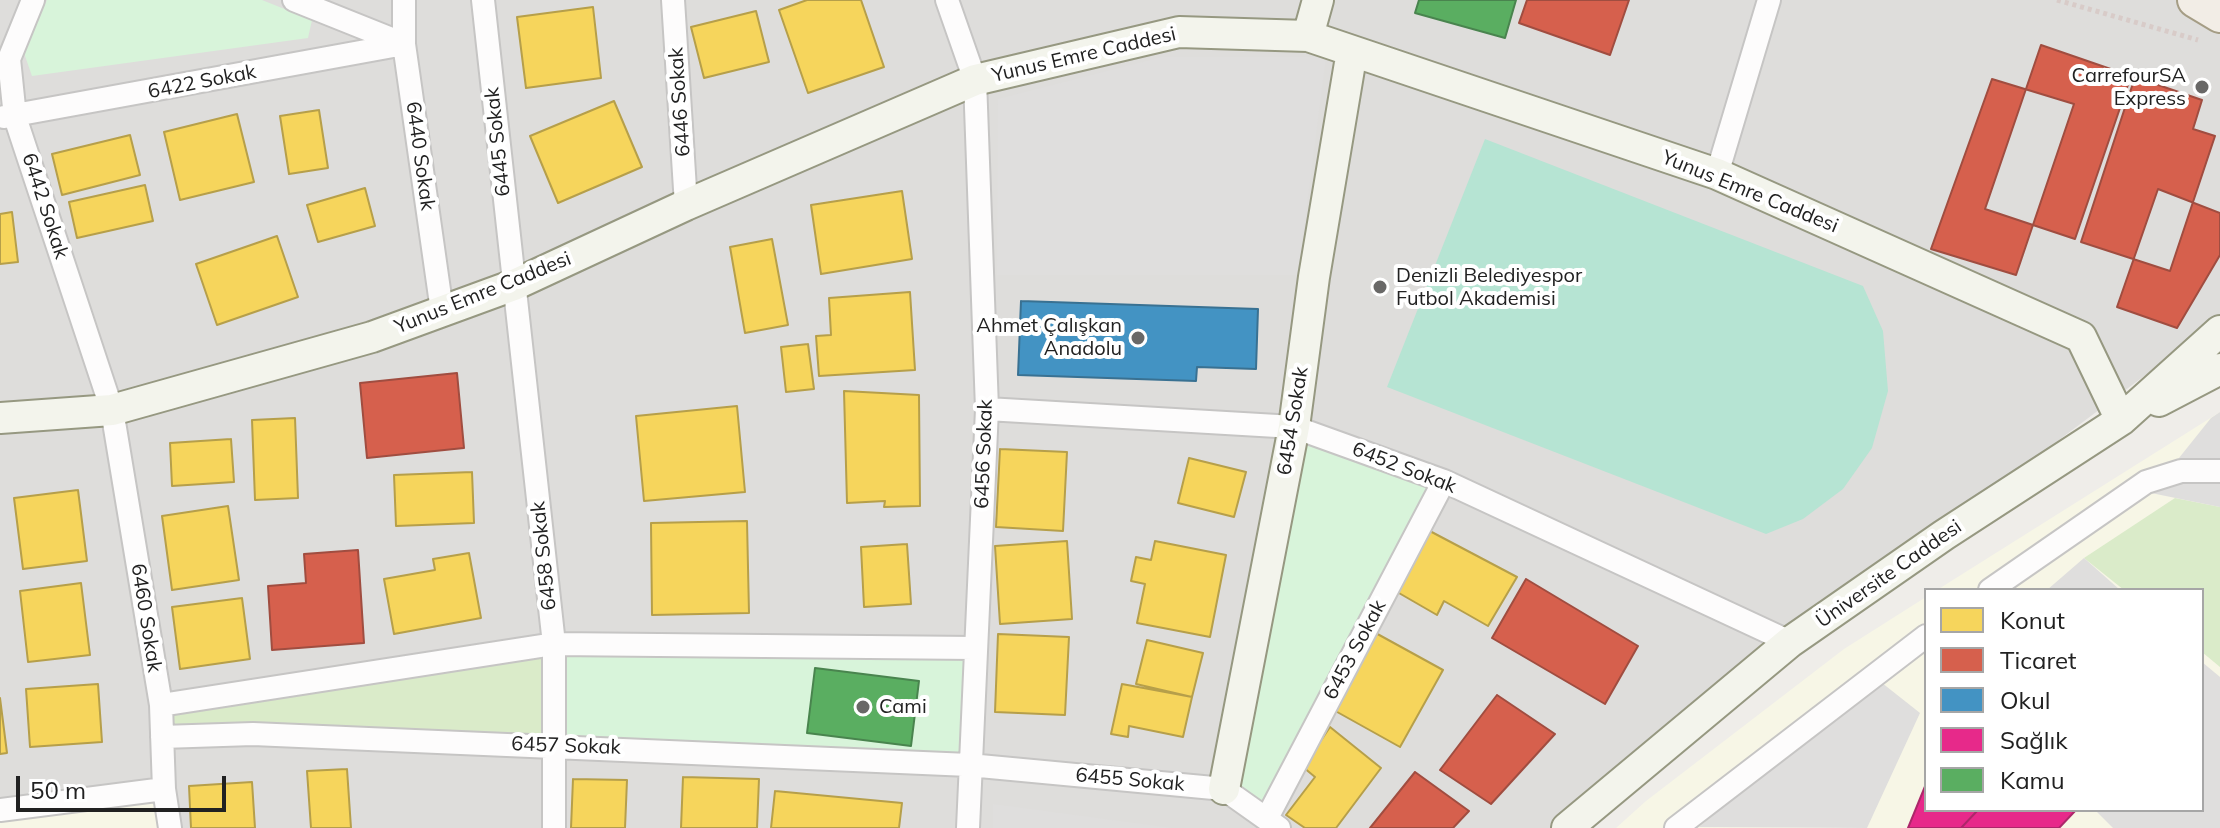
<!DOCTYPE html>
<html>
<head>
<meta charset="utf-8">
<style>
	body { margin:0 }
	#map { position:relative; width:2220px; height:828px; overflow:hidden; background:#efede9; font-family:Mulish,sans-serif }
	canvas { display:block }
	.legend { position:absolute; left:1924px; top:588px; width:280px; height:224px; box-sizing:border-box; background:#fff; border:2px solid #a6a6a6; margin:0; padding:10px 14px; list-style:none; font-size:24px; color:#212121 }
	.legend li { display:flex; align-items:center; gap:16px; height:40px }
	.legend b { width:40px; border:2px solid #a6a6a6 }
	.scale { position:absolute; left:16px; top:776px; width:210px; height:36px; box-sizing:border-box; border:4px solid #212121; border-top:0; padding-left:10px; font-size:24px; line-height:28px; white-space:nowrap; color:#212121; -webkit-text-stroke:6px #fff; paint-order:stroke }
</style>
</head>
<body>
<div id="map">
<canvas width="2220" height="828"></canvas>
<ul class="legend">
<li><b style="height:22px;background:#f6d55c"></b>Konut</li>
<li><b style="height:22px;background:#d6604d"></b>Ticaret</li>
<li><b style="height:22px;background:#4393c3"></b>Okul</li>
<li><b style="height:22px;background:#e7298a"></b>Sağlık</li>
<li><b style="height:22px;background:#5aae61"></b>Kamu</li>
</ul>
<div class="scale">50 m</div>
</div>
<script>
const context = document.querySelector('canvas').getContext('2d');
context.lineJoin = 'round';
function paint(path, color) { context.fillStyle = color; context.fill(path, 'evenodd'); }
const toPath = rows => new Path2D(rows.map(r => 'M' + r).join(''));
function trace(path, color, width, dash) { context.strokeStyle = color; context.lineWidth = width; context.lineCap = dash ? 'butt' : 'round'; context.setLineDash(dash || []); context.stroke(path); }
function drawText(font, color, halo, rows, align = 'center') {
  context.font = font + ' Mulish,sans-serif'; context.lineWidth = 8; context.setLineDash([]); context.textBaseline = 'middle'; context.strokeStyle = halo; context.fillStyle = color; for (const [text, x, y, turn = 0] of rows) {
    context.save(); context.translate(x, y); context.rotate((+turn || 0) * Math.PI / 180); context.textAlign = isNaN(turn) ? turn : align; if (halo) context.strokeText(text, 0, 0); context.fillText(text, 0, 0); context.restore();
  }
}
const residential = toPath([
	[0,0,2220,0,2220,319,1790,642,1569,828,0,828]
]);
const education = toPath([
	[2220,412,2220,828,1616,828,1646,801,1844,649,1926,597,1926,810,2202,810,2202,590,1937,590],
	[164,789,166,828,0,828,0,815]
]);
const grass = toPath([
	[2175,498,2220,507,2220,667,2202,652,2202,590,2124,590,2084,558],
	[554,644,555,746,162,737,161,705]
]);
const park = toPath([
	[47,0,262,0,312,20,308,38,32,76,24,53],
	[1294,427,1444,481,1267,818,1224,789],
	[554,644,974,648,969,765,555,746]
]);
const pitch = toPath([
	[1485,139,1863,286,1883,331,1888,391,1872,448,1843,489,1803,519,1766,534,1387,387]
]);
const parking = toPath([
	[1162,57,1326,57,1298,275,997,275,998,99],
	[2220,412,2220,507,2151,493,2211,418],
	[2084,558,2120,590,2047,590],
	[2202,662,2220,677,2220,828,2113,828,2095,810,2202,810],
	[1877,679,1920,713,1867,828,1699,827],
	[993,804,1172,828,993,828]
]);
const homes = toPath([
	[807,0,861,0,884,67,808,93,779,10,807,0],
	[593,7,601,78,526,88,517,17,593,7],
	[756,11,769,62,704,78,691,27,756,11],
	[614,101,642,167,558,203,530,136,614,101],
	[319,110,328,168,289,174,280,116,319,110],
	[237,114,254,182,180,200,164,132,237,114],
	[130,135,140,175,62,195,52,154,130,135],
	[145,185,153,221,77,238,69,202,145,185],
	[365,188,375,226,318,242,307,205,365,188],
	[902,191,912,259,821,274,811,205,902,191],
	[12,212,18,262,0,264,0,214,12,212],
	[277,236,298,297,217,325,196,264,277,236],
	[772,239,788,325,745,333,730,247,772,239],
	[910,292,915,370,819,376,816,336,831,335,829,298,910,292],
	[808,344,814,389,786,392,781,347,808,344],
	[844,391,919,395,920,506,884,507,885,501,847,503,844,391],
	[737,406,745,492,644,501,636,416,737,406],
	[295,418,298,498,255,500,252,420,295,418],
	[231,439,234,482,172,486,170,443,231,439],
	[1000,449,1067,452,1063,531,996,527,1000,449],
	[1189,458,1246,472,1234,517,1178,503,1189,458],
	[472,472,474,523,396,526,394,475,472,472],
	[78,490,87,561,23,569,14,498,78,490],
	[228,506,239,580,172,590,162,516,228,506],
	[747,521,749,613,652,615,651,523,747,521],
	[1426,529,1517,577,1488,626,1444,601,1437,615,1392,589,1426,529],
	[1067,541,1072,619,1000,624,995,546,1067,541],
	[1155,541,1226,555,1210,637,1137,623,1145,584,1131,581,1136,557,1151,560,1155,541],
	[907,544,911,604,864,607,861,547,907,544],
	[469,553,481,618,394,634,384,579,435,570,433,559,469,553],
	[81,583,90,655,28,662,20,591,81,583],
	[242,598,250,659,180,669,172,607,242,598],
	[1372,631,1443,670,1400,747,1330,708,1372,631],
	[998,634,1069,637,1065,715,995,712,998,634],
	[1147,640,1203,653,1192,697,1136,684,1147,640],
	[98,684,102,742,30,747,26,689,98,684],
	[1122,684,1192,697,1183,737,1129,726,1128,737,1111,734,1122,684],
	[0,698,7,753,0,754,0,698],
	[1330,727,1381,768,1336,828,1305,828,1286,815,1315,777,1303,767,1330,727],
	[347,769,351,828,311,828,307,771,347,769],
	[683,777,759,779,757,828,681,828,683,777],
	[573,779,627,780,625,828,571,828,573,779],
	[252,782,255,828,191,828,189,786,252,782],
	[775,791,902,803,899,828,771,828,775,791]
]);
const shops = toPath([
	[1527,0,1629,0,1610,55,1519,23,1527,0],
	[2041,45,2131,76,2075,239,1985,209,2041,45],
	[2135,77,2202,100,2193,129,2215,136,2170,271,2081,242,2135,77],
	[1992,79,2074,104,2016,275,1931,249,1992,79],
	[2158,189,2220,213,2220,255,2177,328,2117,307,2158,189],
	[457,373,464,448,367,458,360,383,457,373],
	[358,550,364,643,272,650,268,586,306,583,304,554,358,550],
	[1526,579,1638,646,1605,704,1492,638,1526,579],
	[1497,695,1555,734,1491,804,1440,770,1497,695],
	[1415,772,1469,811,1453,828,1370,828,1415,772]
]);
const schools = toPath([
	[1021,301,1258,309,1256,369,1197,367,1196,381,1018,375,1021,301]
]);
const health = toPath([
	[1926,784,1926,810,1978,810,1961,828,1908,828,1926,784],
	[1978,810,2076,810,2059,828,1961,828,1978,810]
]);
const public = toPath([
	[1419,0,1516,0,1505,38,1415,13,1419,0],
	[815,668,919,681,911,746,807,733,815,668]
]);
const path = toPath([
	[2057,0,2198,40]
]);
const street = toPath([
	[33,0,9,59,15,117,112,410,161,705,164,789,170,828],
	[294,0,404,44],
	[404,0,404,44,442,311],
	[483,0,554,644,554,828],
	[673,0,686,205],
	[947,0,975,80,987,409,968,828],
	[4,117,404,44],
	[1717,174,1769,0],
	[987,409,1294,427,1444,481,1790,642],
	[1990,590,2146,482,2181,471,2220,471],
	[161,705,554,644,974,648],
	[162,737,253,734,969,765,1224,789,1279,828],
	[0,810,164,789],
	[1267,818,1444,481],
	[1676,828,1926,636]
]);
const secondary = toPath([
	[1308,36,1318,0],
	[2159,401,2220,369],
	[0,418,112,410,372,337,514,285,686,205,975,80,1179,32,1308,36,1717,174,2081,337,2121,420],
	[1224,789,1294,427,1314,277,1352,51],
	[1567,828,1790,642,1944,535,2121,420,2220,331]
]);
const primary = toPath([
	[2195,0,2220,15]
]);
const markers = [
	[2202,87,8,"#696867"],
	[1380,287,8,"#696867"],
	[1138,338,8,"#696867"],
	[863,707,8,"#696867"]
];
const streetNames = [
	["Yunus Emre Caddesi",1084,55,-13],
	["6422 Sokak",202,82,-11],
	["6446 Sokak",680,102,-94],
	["6445 Sokak",498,142,-96],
	["6440 Sokak",420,156,82],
	["Yunus Emre Caddesi",1750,192,22],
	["6442 Sokak",45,206,72],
	["Yunus Emre Caddesi",483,293,-22],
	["6454 Sokak",1293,421,-81],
	["6456 Sokak",984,454,-88],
	["6452 Sokak",1404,468,21],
	["6458 Sokak",544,556,-96],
	["Üniversite Caddesi",1889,574,-35],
	["6460 Sokak",146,618,81],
	["6453 Sokak",1355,650,-62],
	["6457 Sokak",566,746,2],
	["6455 Sokak",1130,780,5]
];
const poiNames = [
	["CarrefourSA",2186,76],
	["Express",2186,99],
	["Denizli Belediyespor",1396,276,"left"],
	["Futbol Akademisi",1396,299,"left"],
	["Ahmet Çalışkan",1122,326],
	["Anadolu",1122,349],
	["Cami",879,707,"left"]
];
paint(residential, '#dedddb');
paint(education, '#f7f6e6');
paint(grass, '#daebc9');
paint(park, '#d8f4da');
paint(pitch, '#b6e4d3');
paint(parking, '#dfdedd');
paint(homes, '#f6d55c');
trace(homes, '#b69f4a', 2);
paint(shops, '#d6604d');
trace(shops, '#a04d40', 2);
paint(schools, '#4393c3');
trace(schools, '#397192', 2);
paint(health, '#e7298a');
trace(health, '#ac276a', 2);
paint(public, '#5aae61');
trace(public, '#49844e', 2);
trace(street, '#c6c5c4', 26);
trace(secondary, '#969881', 34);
trace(primary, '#a59d85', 38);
trace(path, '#d8cbc8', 5, [4, 4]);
trace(street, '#fdfcfc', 22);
trace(secondary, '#f3f4ec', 30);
trace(primary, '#f2ede6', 34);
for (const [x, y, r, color] of markers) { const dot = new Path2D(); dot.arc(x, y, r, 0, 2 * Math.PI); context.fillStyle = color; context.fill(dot); trace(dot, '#fff', 3); }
drawText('20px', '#212121', '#fff', streetNames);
drawText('20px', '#212121', '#fff', poiNames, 'right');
</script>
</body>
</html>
